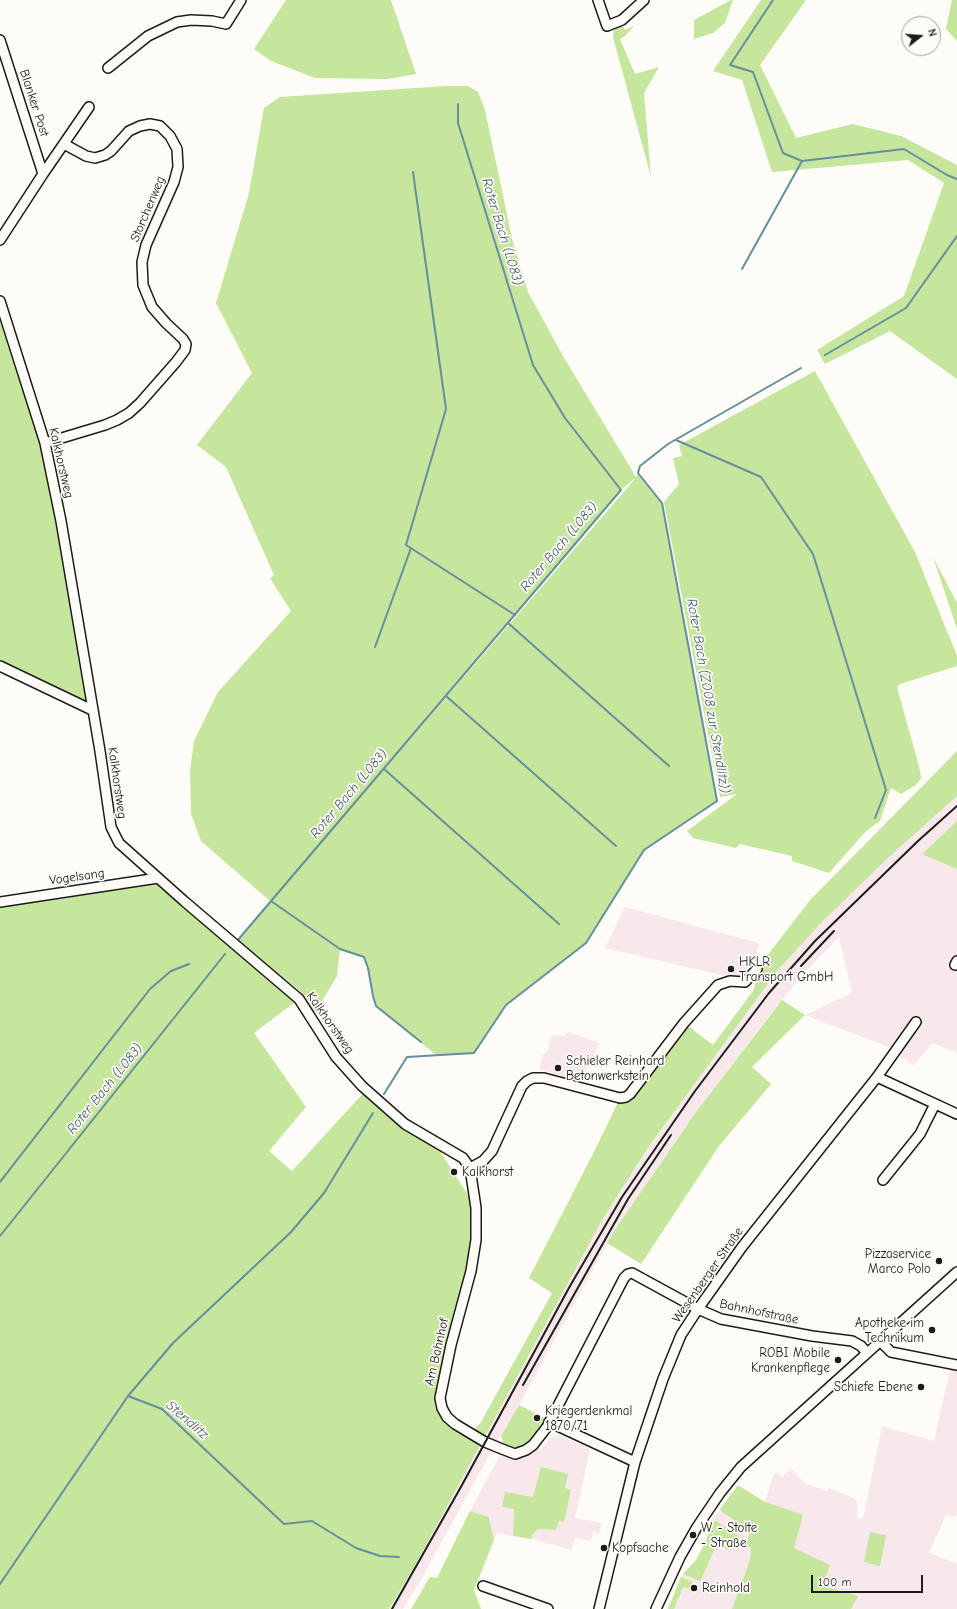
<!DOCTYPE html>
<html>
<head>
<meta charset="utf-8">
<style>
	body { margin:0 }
	#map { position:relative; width:957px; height:1609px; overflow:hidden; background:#fdfcf7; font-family:"Comic Neue",sans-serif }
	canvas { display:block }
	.north { position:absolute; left:901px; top:16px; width:40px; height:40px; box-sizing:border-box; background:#fdfcf7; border:1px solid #a3a29f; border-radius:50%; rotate:73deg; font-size:11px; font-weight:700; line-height:16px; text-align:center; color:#1c1c1c }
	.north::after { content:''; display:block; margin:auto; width:14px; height:18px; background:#1c1c1c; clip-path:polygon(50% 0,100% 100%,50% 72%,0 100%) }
	.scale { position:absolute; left:811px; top:1575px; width:112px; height:18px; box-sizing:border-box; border:2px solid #1c1c1c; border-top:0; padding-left:5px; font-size:12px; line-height:14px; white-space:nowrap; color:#1c1c1c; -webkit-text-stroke:3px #fdfcf7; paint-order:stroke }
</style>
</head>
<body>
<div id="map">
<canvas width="957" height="1609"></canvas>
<div class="north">N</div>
<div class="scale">100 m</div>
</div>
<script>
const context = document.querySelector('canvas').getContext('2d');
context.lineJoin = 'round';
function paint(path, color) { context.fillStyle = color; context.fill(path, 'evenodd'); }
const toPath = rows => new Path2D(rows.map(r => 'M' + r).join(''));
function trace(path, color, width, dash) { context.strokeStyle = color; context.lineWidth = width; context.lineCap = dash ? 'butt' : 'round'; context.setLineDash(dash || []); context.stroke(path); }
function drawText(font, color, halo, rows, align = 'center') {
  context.font = font + ' "Comic Neue",sans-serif'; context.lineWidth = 3.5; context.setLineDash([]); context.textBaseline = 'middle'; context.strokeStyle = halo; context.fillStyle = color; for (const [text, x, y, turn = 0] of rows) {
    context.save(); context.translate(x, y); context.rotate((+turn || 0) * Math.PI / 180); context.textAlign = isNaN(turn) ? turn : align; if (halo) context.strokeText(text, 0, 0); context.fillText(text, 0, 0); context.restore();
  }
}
const built = toPath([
	[957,796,957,821,923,853,957,869,957,1053,933,1043,913,1065,886,1046,805,1015,852,993,839,937,806,971,772,1012,696,1112,614,1231,519,1405,491,1452,423,1576,403,1609,389,1609,413,1569,601,1222,647,1149,778,970,822,922,888,858],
	[625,907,759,943,755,962,738,979,605,948],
	[568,1032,600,1043,580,1082,539,1069,543,1055,548,1050,551,1035,565,1036],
	[950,1369,957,1371,957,1511,956,1517,946,1515,929,1553,957,1564,957,1609,851,1609,857,1596,823,1586,829,1565,794,1548,765,1502,773,1476,777,1472,782,1477,791,1468,804,1483,827,1491,828,1488,847,1495,856,1500,858,1508,857,1518,863,1519,882,1426,934,1441],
	[559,1435,590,1449,575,1518,601,1523,600,1533,593,1532,591,1541,575,1538,572,1550,532,1539,533,1534,538,1529,543,1529,559,1521,571,1490,564,1489,541,1467,533,1498,506,1492,502,1507,514,1509,513,1536,497,1533,494,1540,489,1517,470,1511,500,1455,515,1458,527,1456,538,1447,541,1449,551,1437],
	[722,1507,757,1526,758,1543,733,1609,668,1609,681,1577,696,1560,706,1541,712,1521]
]);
const green = toPath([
	[286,0,391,0,416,74,388,79,315,78,271,61,254,49],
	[731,0,733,0,725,23,713,33,694,39,694,20],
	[761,0,806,0,760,65,796,138,853,124,901,136,957,165,957,379,890,331,825,364,817,350,904,296,944,183,908,160,772,172,742,80,713,71],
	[952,0,957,0,957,41,946,29],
	[622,24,625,30,634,26,625,36,620,39,635,74,659,67,644,93,651,177,613,37,614,29],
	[446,86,468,86,478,92,485,110,513,243,528,292,563,356,636,477,638,473,662,503,717,801,644,850,586,943,506,1005,474,1053,436,1055,376,1006,373,996,368,968,364,957,340,949,337,976,314,1014,300,991,237,941,270,901,201,841,191,814,190,771,194,741,218,692,291,611,270,578,274,575,226,467,197,445,252,373,216,303,249,193,264,108,280,97],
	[634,479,634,480,349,810,621,490],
	[0,301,45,443,92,710,0,666],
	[815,371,915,552,957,656,957,666,900,684,897,687,920,770,921,778,917,784,901,794,891,788,880,821,866,831,829,873,792,861,792,856,740,844,736,848,693,838,687,831,737,794,720,797,664,502,679,484,673,458,682,456,679,445],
	[933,557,957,603,957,629],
	[957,751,957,796,888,858,822,922,778,970,647,1149,601,1222,413,1569,389,1609,0,1609,0,902,158,878,299,999,254,1033,306,1107,269,1151,292,1171,367,1089,433,1140,476,1208,477,1224,442,1408,471,1433,481,1422,552,1293,529,1278,594,1152,620,1098,626,1097,684,1023,713,1045,753,991,763,961,811,899],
	[957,821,957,869,922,854],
	[782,1000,805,1015,752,1067,771,1084,719,1146,641,1264,607,1243,614,1231,696,1112],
	[519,1405,545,1418,531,1441,526,1446,519,1448,507,1447,504,1445,501,1436],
	[541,1467,568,1474,565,1488,571,1490,564,1522,559,1521,556,1530,538,1529,533,1534,532,1539,513,1536,514,1509,502,1507,505,1492,533,1497],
	[738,1485,765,1502,803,1515,794,1548,830,1565,823,1586,858,1596,851,1609,732,1609,750,1560,751,1547,746,1546,749,1535,745,1527,722,1512,720,1509],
	[470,1511,489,1517,494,1540,474,1590,481,1609,411,1609,430,1577,437,1578],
	[712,1521,716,1521,738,1535,740,1539,739,1542,733,1540,729,1550,716,1545,702,1578,700,1581,683,1574,696,1560,706,1541],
	[870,1532,886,1535,880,1566,864,1562],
	[681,1577,693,1582,690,1589,683,1587,674,1609,668,1609]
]);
const stream = toPath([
	[773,0,730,65,753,72,783,153,802,161],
	[413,172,446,409,406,545,515,615],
	[742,269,802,161,904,149,947,175,957,179],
	[825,355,906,308,957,236],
	[676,440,761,477,813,554,886,790,875,818],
	[508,623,669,766],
	[375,647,411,548],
	[446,696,616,846],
	[384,769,559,924],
	[271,901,340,949,364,957,368,968,373,996,376,1006,421,1042],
	[237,941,621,490,565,418,533,365,458,123,458,104],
	[384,1094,407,1057,474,1053,506,1005,586,943,644,850,717,801,662,503,638,473,640,466,668,444,801,368],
	[0,1182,150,989,171,971,189,964],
	[0,1236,225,954],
	[128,1396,162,1409,284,1524,312,1521,356,1548,380,1556,399,1557],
	[0,1584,128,1396,173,1343,291,1232,324,1193,373,1113]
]);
const minor = toPath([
	[598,0,607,26,622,20,644,0],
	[0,40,43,174],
	[108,68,148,36,177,22,191,20,212,21,226,24,241,0],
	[0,240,43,174,89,107],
	[0,301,45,443,61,521,100,751,111,827,119,843,184,901,299,999,336,1057,362,1086,405,1124,463,1158,470,1168,476,1208,476,1240,471,1271,451,1345,440,1398,442,1408,447,1417,455,1424,485,1442,502,1449,515,1454,526,1450,533,1445,547,1427,624,1278,628,1274,632,1273,698,1309,721,1319,812,1336,852,1341,861,1346,867,1353],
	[45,443,105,425,117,420,129,413,140,403,176,362,185,350,186,344,183,339,166,323,152,307,143,285,142,262,146,245,174,182,178,167,177,149,170,136,160,126,150,124,140,126,129,131,111,151,105,155,95,158,86,156,64,144],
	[0,666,92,710],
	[0,902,158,878],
	[955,965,957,961],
	[877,1077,957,1114],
	[470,1168,483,1161,492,1151,522,1086,527,1081,533,1078,544,1078,620,1098,626,1097,630,1094,684,1023,718,985,730,981,745,982,757,969],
	[883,1180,920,1134,935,1104],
	[880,1341,891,1352,957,1365],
	[549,1422,635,1462],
	[483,1586,548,1609],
	[599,1609,635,1462,663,1379,681,1335,698,1309,742,1247,877,1077,916,1022],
	[656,1609,680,1557,697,1527,720,1493,741,1467,957,1272]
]);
const rail = toPath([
	[801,966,834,931],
	[523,1385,628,1199,671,1135],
	[392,1609,462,1485,570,1286,622,1197,695,1091,769,993,815,941,918,841,957,806]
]);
const markers = [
	[731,969,4,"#1c1c1c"],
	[558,1068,4,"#1c1c1c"],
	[454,1172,4,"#1c1c1c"],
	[939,1261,4,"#1c1c1c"],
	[932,1330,4,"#1c1c1c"],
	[838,1360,4,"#1c1c1c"],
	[921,1387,4,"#1c1c1c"],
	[537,1418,4,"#1c1c1c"],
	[693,1535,4,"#1c1c1c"],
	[604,1548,4,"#1c1c1c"],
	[694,1588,4,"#1c1c1c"]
];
const streetNames = [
	["Blanker Post",34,103,72],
	["Storchenweg",148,209,-67],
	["Kalkhorstweg",61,463,77],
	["Kalkhorstweg",117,783,82],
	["Vogelsang",77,877,-8],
	["Kalkhorstweg",330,1023,55],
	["Wesenberger Straße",708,1275,-55],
	["Bahnhofstraße",759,1312,12],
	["Am Bahnhof",437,1352,-77]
];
const poiNames = [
	["HKLR",739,962],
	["Transport GmbH",739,977],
	["Schieler Reinhard",566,1061],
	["Betonwerkstein",566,1076],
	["Kalkhorst",462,1172],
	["Pizzaservice",931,1254,"right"],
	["Marco Polo",931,1269,"right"],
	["Apotheke im",924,1323,"right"],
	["Technikum",924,1338,"right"],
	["ROBI Mobile",830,1353,"right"],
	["Krankenpflege",830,1368,"right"],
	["Schiefe Ebene",913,1387,"right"],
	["Kriegerdenkmal",545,1411],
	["1870/71",545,1426],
	["W. - Stolte",701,1528],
	["- Straße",701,1543],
	["Kopfsache",612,1548],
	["Reinhold",702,1588]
];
const waterNames = [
	["Roter Bach (L083)",502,232,73],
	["Roter Bach (L083)",559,547,-50],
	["Roter Bach (Z008 zur Stendlitz))",708,696,80],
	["Roter Bach (L083)",349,794,-50],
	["Roter Bach (L083)",105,1089,-51],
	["Stendlitz",187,1420,41]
];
paint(built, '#f8e8ec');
paint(green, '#c6e59d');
trace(stream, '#658f9f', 2);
trace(minor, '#1c1c1c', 12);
trace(minor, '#fdfcf7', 9);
trace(rail, '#1c1c1c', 2);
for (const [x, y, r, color] of markers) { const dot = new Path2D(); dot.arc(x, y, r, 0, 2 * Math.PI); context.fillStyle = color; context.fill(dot); trace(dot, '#fdfcf7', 1.5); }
drawText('13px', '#1c1c1c', '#fdfcf7', streetNames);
drawText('13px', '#1c1c1c', '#fdfcf7', poiNames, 'left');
drawText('italic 14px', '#465f69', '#fdfcf7', waterNames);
</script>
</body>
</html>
